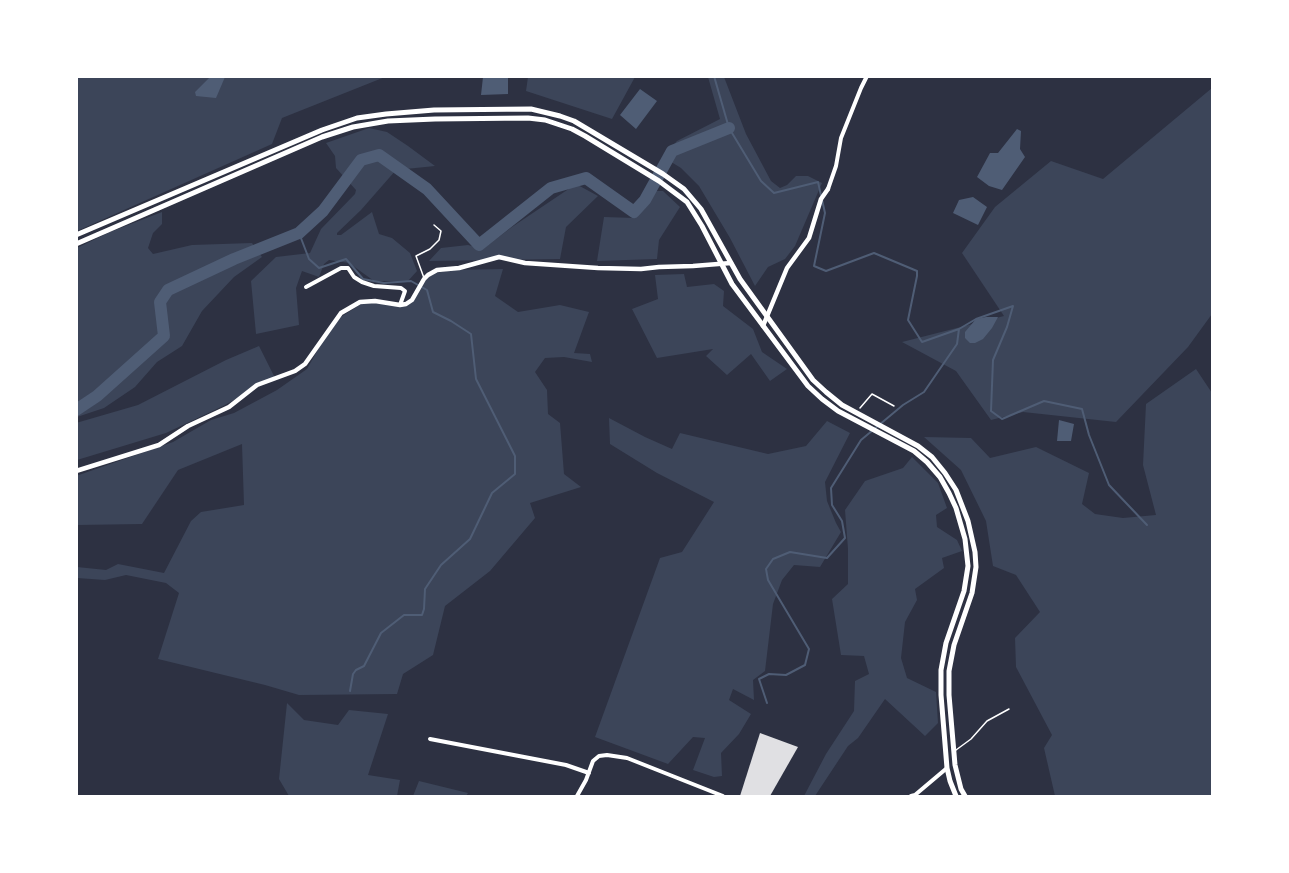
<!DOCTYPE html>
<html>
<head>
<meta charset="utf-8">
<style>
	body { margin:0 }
	#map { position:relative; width:1289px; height:873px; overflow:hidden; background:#2d3142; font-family:Ubuntu,sans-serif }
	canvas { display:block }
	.frame { position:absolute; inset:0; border:78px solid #fff; pointer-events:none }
</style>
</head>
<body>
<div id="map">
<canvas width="1289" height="873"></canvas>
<div class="frame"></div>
</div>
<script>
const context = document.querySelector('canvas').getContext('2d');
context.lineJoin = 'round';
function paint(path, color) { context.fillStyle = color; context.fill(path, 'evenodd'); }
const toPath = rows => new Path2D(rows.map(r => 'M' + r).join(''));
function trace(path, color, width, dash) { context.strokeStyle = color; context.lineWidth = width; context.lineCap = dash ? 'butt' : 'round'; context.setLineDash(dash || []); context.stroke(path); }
const green = toPath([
	[76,77,385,77,282,118,272,144,77,231],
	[528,77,528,76,635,77,612,119,526,91],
	[708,77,724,77,746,134,771,181,780,188,787,185,796,176,808,176,822,183,795,246,785,259,768,267,755,286,730,238,699,186,681,168,663,157,677,141,720,119],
	[1212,88,1212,314,1188,347,1116,422,1023,412,991,420,956,371,902,342,1004,316,962,253,995,207,1051,161,1103,179],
	[369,128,387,132,408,146,435,166,396,170,361,210,337,233,337,235,341,235,372,212,379,234,392,238,410,253,417,271,408,281,374,281,349,263,329,260,324,264,319,277,302,271,296,288,299,325,256,334,251,281,276,257,310,253,321,229,355,194,356,190,336,168,335,156,326,143],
	[576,184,598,196,566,227,560,259,429,261,441,248,468,245,483,249,512,227],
	[656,191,663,191,680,207,659,240,657,259,597,261,604,217,635,218],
	[162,212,162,224,153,233,148,248,153,254,192,245,252,243,262,257,234,277,202,311,182,346,157,362,135,387,104,408,77,417,77,248,110,232],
	[503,269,495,296,518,312,560,305,589,312,574,353,590,354,592,362,564,357,545,358,535,372,547,390,548,414,560,423,564,474,581,487,530,503,535,518,490,571,445,606,433,655,403,674,397,694,299,695,265,685,158,659,179,593,166,583,126,575,105,580,77,578,77,567,106,570,118,564,164,573,191,521,201,512,244,505,242,444,178,470,142,524,77,525,76,476,173,442,211,420,234,413,277,390,307,369,325,337,341,317,361,304,380,302,407,304,423,281,435,273,452,270],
	[684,274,687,287,714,284,724,291,723,306,753,329,762,352,787,369,770,381,751,354,727,375,706,356,713,349,657,358,632,309,658,299,655,275],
	[259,346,275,378,223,406,166,433,77,460,76,423,138,405,226,360],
	[1196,369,1212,393,1212,796,1055,796,1044,748,1052,735,1016,667,1015,638,1040,612,1016,575,993,566,986,521,961,470,924,437,971,438,990,458,1036,447,1089,473,1082,504,1095,514,1123,518,1156,515,1143,465,1146,404],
	[609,418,645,437,672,449,680,433,768,454,806,446,827,421,850,433,825,482,827,501,836,523,841,532,820,567,794,565,782,580,773,604,765,671,753,680,754,700,733,689,729,700,751,714,739,734,721,753,722,776,714,777,693,770,705,738,693,737,668,764,595,737,660,558,682,552,714,502,657,473,610,444],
	[912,457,938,483,947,508,936,515,937,527,957,540,962,551,942,558,944,568,915,589,917,600,905,622,901,658,907,678,936,692,938,723,925,736,885,699,858,738,848,746,815,796,804,796,826,754,854,711,855,681,869,674,864,656,841,655,832,599,848,584,848,549,845,510,865,481,903,468],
	[287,703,304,720,338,725,349,710,388,714,368,775,400,780,397,796,289,796,279,779],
	[419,781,468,793,466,796,413,796]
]);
const water = toPath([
	[210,77,225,77,216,98,196,96,195,92],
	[483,77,508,77,508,94,481,95],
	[640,89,657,101,636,129,620,115],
	[1017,129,1021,131,1020,149,1025,157,1002,190,989,186,977,177,990,153,998,153],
	[973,197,987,207,978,225,953,213,959,200],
	[986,317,998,317,992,328,983,339,975,343,970,343,965,338,965,332,976,319],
	[1059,420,1074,424,1071,441,1057,441]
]);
const stream = toPath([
	[714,76,729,128,761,181,774,193,818,182,825,213,814,266,826,271,874,253,917,271,917,276,908,320,922,342,959,329,957,344,924,392,903,405,861,440,831,488,832,505,842,521,845,538,827,558,790,552,773,559,766,569,768,580,809,649,805,665,786,675,769,674,759,679,767,703],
	[299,233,309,259,319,268,346,259,363,279,384,283,411,281,427,290,433,312,451,321,471,334,476,379,515,456,515,474,492,493,470,539,441,565,425,589,424,609,422,615,404,615,381,633,364,666,356,670,353,674,350,691],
	[959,329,976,319,1013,306,1007,327,993,360,991,411,1002,419,1044,401,1082,409,1089,435,1109,485,1147,525]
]);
const river = toPath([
	[76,410,97,396,164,336,160,302,168,290,234,259,299,233,323,211,361,160,379,155,427,189,479,245,551,188,586,178,634,212,645,200,672,151,729,128]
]);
const building = toPath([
	[760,733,798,747,770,796,740,796]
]);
const path = toPath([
	[860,408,872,394,894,406]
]);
const service = toPath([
	[424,278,416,256,430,249,439,240,441,231,434,225],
	[956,750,971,739,987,721,1009,709]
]);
const minor = toPath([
	[828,189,836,166,841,138,861,88,867,76],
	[306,287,341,268,348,268,354,277,362,282,374,286,401,288,405,291,400,305],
	[430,739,566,765,589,773],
	[577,796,586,780,593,761,599,756,607,755,627,758,723,796],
	[911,796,915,795,947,768]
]);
const tertiary = toPath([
	[763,326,787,268,809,238,821,199,828,189],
	[76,471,159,445,188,426,229,407,257,385,295,371,305,364,341,313,360,302,375,301,400,305,406,304,412,300,424,279,428,275,437,270,459,268,499,257,525,263,598,268,641,269,659,267,693,266,731,263]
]);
const primary = toPath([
	[76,235,322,130,357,118,386,114,434,110,531,109,560,116,574,121,663,174,684,189,701,209,740,279,813,380,826,392,842,405,918,446,932,457,945,473,956,490,968,521,975,552,976,567,972,593,954,645,949,671,949,695,955,765,961,789,965,796],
	[76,244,322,137,353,127,388,121,435,119,528,118,545,120,572,129,585,136,659,181,687,202,702,226,732,284,808,386,822,399,838,411,914,451,927,462,940,477,949,493,956,508,965,539,968,566,964,591,946,643,941,670,941,695,947,768,950,781,956,796]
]);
paint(green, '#3c4559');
paint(water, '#4f5d75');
trace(stream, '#4f5d75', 2);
trace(river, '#4f5d75', 12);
paint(building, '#e0e0e3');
trace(path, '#fff', 1.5);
trace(service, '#fff', 1.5);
trace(minor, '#fff', 4);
trace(tertiary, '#fff', 4.5);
trace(primary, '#fff', 5);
</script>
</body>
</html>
